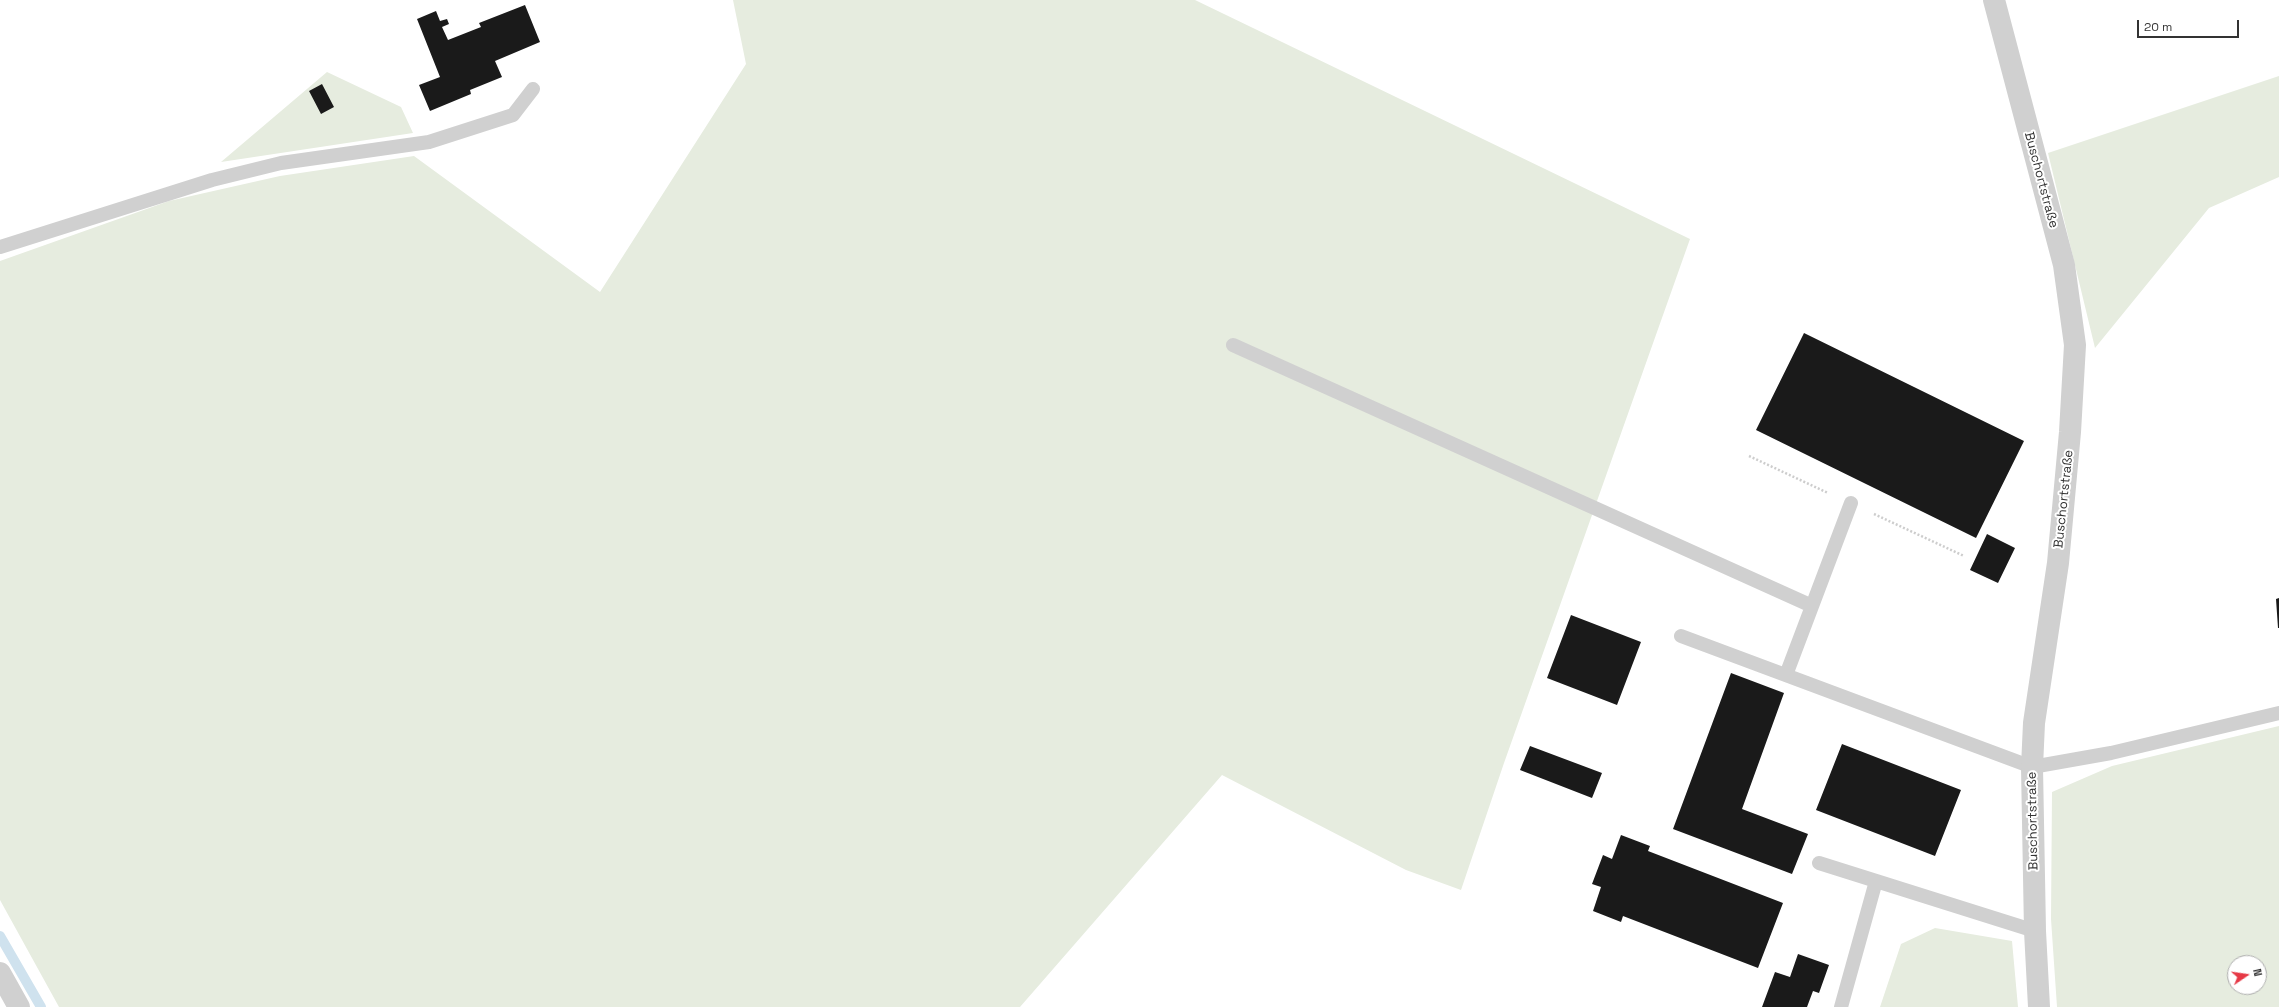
<!DOCTYPE html>
<html>
<head>
<meta charset="utf-8">
<style>
	body { margin:0 }
	#map { position:relative; width:2279px; height:1007px; overflow:hidden; background:#fff; font-family:"Space Grotesk",sans-serif }
	canvas { display:block }
	.north { position:absolute; left:2227px; top:955px; width:40px; height:40px; box-sizing:border-box; background:#fff; border:1px solid #adadad; border-radius:50%; rotate:77deg; font-size:11px; font-weight:700; line-height:16px; text-align:center; color:#333 }
	.north::after { content:''; display:block; margin:auto; width:14px; height:18px; background:#e63946; clip-path:polygon(50% 0,100% 100%,50% 72%,0 100%) }
	.scale { position:absolute; left:2137px; top:20px; width:102px; height:18px; box-sizing:border-box; border:2px solid #333; border-top:0; padding-left:5px; font-size:12px; line-height:14px; white-space:nowrap; color:#333; -webkit-text-stroke:3px #fff; paint-order:stroke }
</style>
</head>
<body>
<div id="map">
<canvas width="2279" height="1007"></canvas>
<div class="north">N</div>
<div class="scale">20 m</div>
</div>
<script>
const context = document.querySelector('canvas').getContext('2d');
context.lineJoin = 'round';
function paint(path, color) { context.fillStyle = color; context.fill(path, 'evenodd'); }
const toPath = rows => new Path2D(rows.map(r => 'M' + r).join(''));
function trace(path, color, width, dash) { context.strokeStyle = color; context.lineWidth = width; context.lineCap = dash ? 'butt' : 'round'; context.setLineDash(dash || []); context.stroke(path); }
function drawText(font, color, halo, rows, align = 'center') {
  context.font = font + ' "Space Grotesk",sans-serif'; context.lineWidth = 4; context.setLineDash([]); context.textBaseline = 'middle'; context.strokeStyle = halo; context.fillStyle = color; for (const [text, x, y, turn = 0] of rows) {
    context.save(); context.translate(x, y); context.rotate((+turn || 0) * Math.PI / 180); context.textAlign = isNaN(turn) ? turn : align; if (halo) context.strokeText(text, 0, 0); context.fillText(text, 0, 0); context.restore();
  }
}
const green = toPath([
	[733,0,1195,0,1690,239,1504,763,1461,890,1406,870,1222,775,1020,1007,59,1007,0,900,0,261,169,201,280,176,414,156,600,292,746,64],
	[327,72,401,107,413,133,221,162],
	[2279,76,2279,177,2209,208,2095,348,2048,153],
	[2279,726,2279,1007,2057,1007,2051,919,2052,792,2112,766],
	[2235,963,2259,963,2259,987,2235,987],
	[1935,928,2012,941,2018,1007,1880,1007,1901,944]
]);
const stream = toPath([
	[0,936,41,1007]
]);
const building = toPath([
	[525,5,540,42,495,61,502,77,470,90,471,94,430,111,419,85,440,77,417,19,436,11,440,21,447,19,449,24,442,27,448,40,481,27,479,23],
	[322,84,334,107,321,114,309,91],
	[1804,333,2024,441,1976,538,1756,430],
	[1987,534,2015,548,1998,583,1970,570],
	[2279,598,2279,628,2278,628,2276,599],
	[1571,615,1641,642,1617,705,1547,678],
	[1731,673,1784,693,1742,809,1808,834,1792,874,1673,829],
	[1842,744,1961,790,1935,856,1816,810],
	[1530,746,1602,773,1592,798,1520,770],
	[1621,835,1650,846,1648,851,1783,903,1758,968,1623,916,1621,922,1593,911,1601,887,1592,884,1603,855,1612,859],
	[1798,954,1829,965,1819,993,1813,991,1807,1007,1762,1007,1775,972,1790,977]
]);
const path = toPath([
	[1749,456,1828,493],
	[1874,514,1964,556]
]);
const lane = toPath([
	[0,247,212,180,281,163,429,142,513,115,533,89],
	[1233,345,1812,606],
	[1681,636,2032,767,2111,753,2279,713],
	[1786,675,1851,503],
	[1819,863,2035,931],
	[1841,1007,1876,881]
]);
const street = toPath([
	[1994,0,2064,265,2075,345,2070,432,2058,563,2034,723,2032,767,2035,931,2039,1007],
	[0,973,19,1007]
]);
const streetNames = [
	["Buschortstraße",2041,180,75],
	["Buschortstraße",2064,499,-84],
	["Buschortstraße",2033,821,-91]
];
paint(green, '#e6ecdf');
trace(stream, '#cfe2ee', 10);
paint(building, '#1a1a1a');
trace(path, '#cdcdcd', 2.5, [2, 2]);
trace(lane, '#d0d0d0', 14);
trace(street, '#d0d0d0', 22);
drawText('13px', '#333', '#fff', streetNames);
</script>
</body>
</html>
